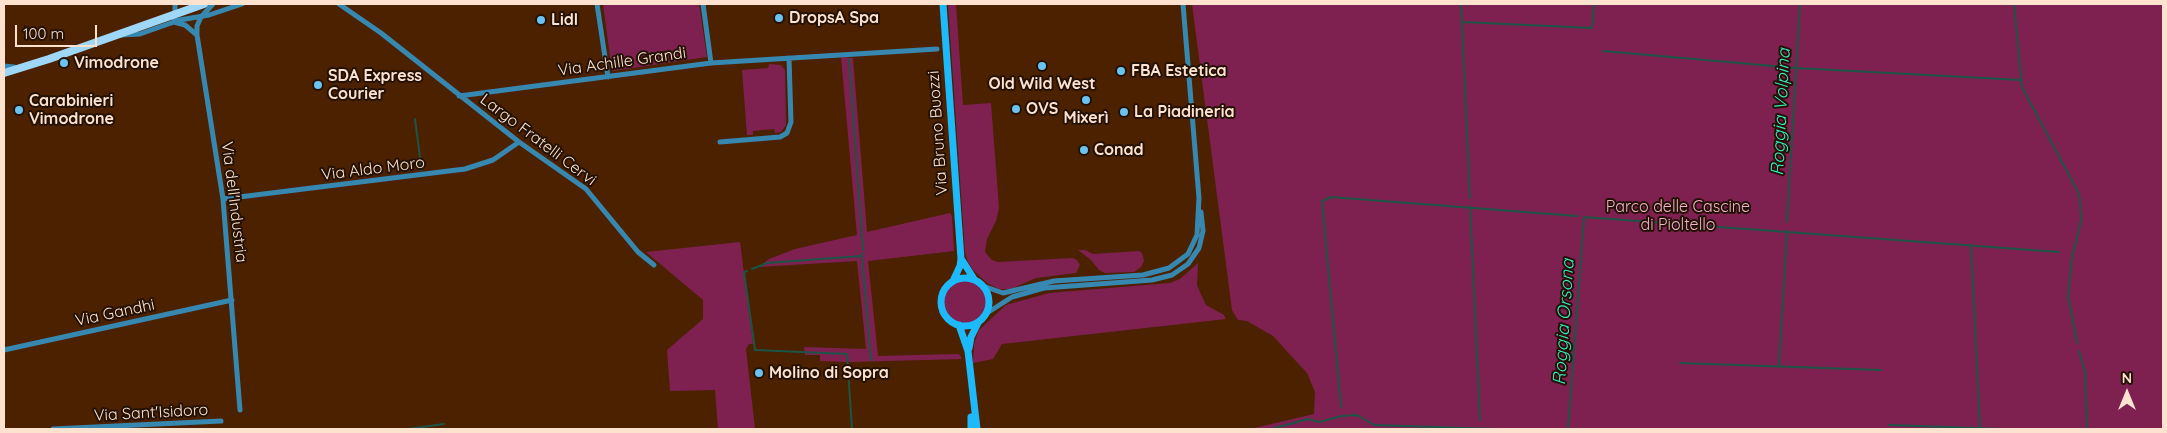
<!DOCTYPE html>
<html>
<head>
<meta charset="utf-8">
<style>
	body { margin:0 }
	#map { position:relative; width:2167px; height:433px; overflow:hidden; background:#4c2100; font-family:Quicksand,sans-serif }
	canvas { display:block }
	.frame { position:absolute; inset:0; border:5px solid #fee2d0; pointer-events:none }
	.north { position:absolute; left:2102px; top:368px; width:50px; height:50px; -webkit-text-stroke:4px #241105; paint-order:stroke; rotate:0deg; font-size:14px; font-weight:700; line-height:20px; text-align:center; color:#fee2d0 }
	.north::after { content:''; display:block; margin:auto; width:18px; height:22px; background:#fee2d0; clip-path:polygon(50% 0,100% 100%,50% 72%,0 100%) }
	.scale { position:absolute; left:15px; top:25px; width:82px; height:22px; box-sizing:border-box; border:2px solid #fee2d0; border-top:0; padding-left:6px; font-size:15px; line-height:18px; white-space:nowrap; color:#fee2d0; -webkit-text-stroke:4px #241105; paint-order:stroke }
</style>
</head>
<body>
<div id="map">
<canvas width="2167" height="433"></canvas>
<div class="frame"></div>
<div class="north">N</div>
<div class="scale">100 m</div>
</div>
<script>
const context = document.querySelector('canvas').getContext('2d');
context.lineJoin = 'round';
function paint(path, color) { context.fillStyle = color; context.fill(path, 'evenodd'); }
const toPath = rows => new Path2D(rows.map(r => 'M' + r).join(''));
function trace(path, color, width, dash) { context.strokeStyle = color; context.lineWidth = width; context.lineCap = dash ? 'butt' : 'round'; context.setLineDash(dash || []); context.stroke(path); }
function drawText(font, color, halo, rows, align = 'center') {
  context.font = font + ' Quicksand,sans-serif'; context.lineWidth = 4; context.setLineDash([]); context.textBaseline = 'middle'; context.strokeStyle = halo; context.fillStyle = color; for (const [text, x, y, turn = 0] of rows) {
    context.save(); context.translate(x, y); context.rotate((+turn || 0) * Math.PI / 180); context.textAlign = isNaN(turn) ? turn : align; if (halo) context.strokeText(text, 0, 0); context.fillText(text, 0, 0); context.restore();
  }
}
const green = toPath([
	[603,4,699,4,707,57,612,71],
	[948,4,956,4,963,105,991,103,999,208,996,221,987,239,985,252,992,260,998,262,1073,258,1077,260,1080,265,1076,273,1036,278,1011,289,999,289,987,283,973,270,968,262,965,252],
	[1192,4,2163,4,2163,429,1250,429,1314,414,1315,392,1307,373,1273,336,1247,321,1238,320,1232,310],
	[841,57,853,58,867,232,950,213,952,216,954,251,868,261,878,356,959,354,962,359,849,362,820,361,820,355,805,355,804,347,866,349,857,261,759,267,769,259,795,249,857,235],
	[769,64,781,65,785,70,786,125,781,132,775,133,774,129,753,131,753,135,747,135,742,70,768,68],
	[740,242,753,344,749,344,746,349,755,429,718,429,715,390,670,391,667,350,703,319,703,300,646,252],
	[1078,250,1085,250,1093,254,1139,251,1142,253,1144,261,1141,267,1134,272,1105,273,1099,270,1091,260],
	[1198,263,1197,285,1199,290,1206,305,1224,315,1226,319,1002,344,993,359,973,363,974,344,979,330,1006,305,1049,293,1170,283,1180,279],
	'943 302a22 22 0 1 1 44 0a22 22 0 1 1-44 0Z'
]);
const stream = toPath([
	[1461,4,1470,198],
	[2014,4,2022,87,2078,192,2080,200,2081,221,2072,258,2068,296,2077,343],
	[1462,22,1592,28,1594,4],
	[1603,51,1796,68,2021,80],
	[849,59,863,250],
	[415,119,420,157],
	[420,163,421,170],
	[1470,206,1480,420],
	[1584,217,2059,252],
	[1787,222,1800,4],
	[1971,245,1980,428],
	[862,256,871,360],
	[752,269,767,263,861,256,863,253],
	[747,271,744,272,755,350,847,354,852,429],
	[2079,351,2085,372,2087,429],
	[1680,363,1881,370],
	[1779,366,1787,231],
	[1341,407,1322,201,1331,197,1577,216],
	[1342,416,1357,415,1374,425,1496,429],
	[1889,425,2004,429],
	[408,429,444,424],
	[1271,429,1308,419,1319,422,1342,416],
	[1568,429,1584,217]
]);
const street = toPath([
	[175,4,175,10],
	[213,4,201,17,197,26,197,35,223,199,240,410],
	[339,4,381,33,519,142,586,189,638,252,654,265],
	[597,4,608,77],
	[703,4,711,63],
	[174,21,209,15,242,4],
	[121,35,140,34,174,22,185,25,197,35],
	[4,66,14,67],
	[459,96,711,63,937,49],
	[720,142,780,137,787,133,791,122,789,58],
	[223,199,465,169,493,160,519,142],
	[983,286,1003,293,1054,281,1143,275,1169,268,1188,254,1197,235,1199,198,1183,4],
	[987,313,1012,297,1044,288,1152,280,1172,275,1188,264,1199,248,1203,231,1201,212],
	[4,350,232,300],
	[53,429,221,421]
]);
const secondary = toPath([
	[943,4,961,259,960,266,953,281],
	[962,260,974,279],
	'941 302a24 24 0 1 1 48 0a24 24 0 1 1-48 0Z',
	[959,325,968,351,977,429],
	[969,348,971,337,978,323],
	[971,417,971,429]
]);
const primary = toPath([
	[4,73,49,59,204,4]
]);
const markers = [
	[779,18,5,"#6ac3f1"],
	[541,20,5,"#6ac3f1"],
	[64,63,5,"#6ac3f1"],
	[1042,66,5,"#6ac3f1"],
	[1121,71,5,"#6ac3f1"],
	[318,85,5,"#6ac3f1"],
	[1086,100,5,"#6ac3f1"],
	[1016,109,5,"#6ac3f1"],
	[19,110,5,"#6ac3f1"],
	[1124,112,5,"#6ac3f1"],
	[1084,150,5,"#6ac3f1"],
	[759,373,5,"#6ac3f1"]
];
const poiNames = [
	["DropsA Spa",789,18],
	["Lidl",551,20],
	["Vimodrone",74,63],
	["FBA Estetica",1131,71],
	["SDA Express",328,76],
	["Courier",328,94],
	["Old Wild West",1042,84,"center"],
	["Carabinieri",29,101],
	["Vimodrone",29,119],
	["OVS",1026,109],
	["La Piadineria",1134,112],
	["Mixerì",1086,118,"center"],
	["Conad",1094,150],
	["Molino di Sopra",769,373]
];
const streetNames = [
	["Via Achille Grandi",622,62,-8],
	["Via Bruno Buozzi",938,133,-94],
	["Largo Fratelli Cervi",538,140,37],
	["Via Aldo Moro",373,169,-7],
	["Via dell'Industria",234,202,83],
	["Via Gandhi",115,313,-12],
	["Via Sant'Isidoro",151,413,-3]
];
const parkNames = [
	["Parco delle Cascine",1678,207],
	["di Pioltello",1678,225]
];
const waterNames = [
	["Roggia Volpina",1781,112,-87],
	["Roggia Orsona",1564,322,-86]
];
paint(green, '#7e2151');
trace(stream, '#1c5446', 2);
trace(street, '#3788b0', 5);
trace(secondary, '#1cbafa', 7);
trace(primary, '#9ed7f8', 8);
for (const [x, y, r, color] of markers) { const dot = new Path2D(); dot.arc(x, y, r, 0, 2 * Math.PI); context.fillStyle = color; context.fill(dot); trace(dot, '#241105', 2); }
drawText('bold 16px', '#fee2d0', '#241105', poiNames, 'left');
drawText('16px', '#fee2d0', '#241105', streetNames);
drawText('16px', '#f0b4cc', '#241105', parkNames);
drawText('italic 18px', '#36ebc3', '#241105', waterNames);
</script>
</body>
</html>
